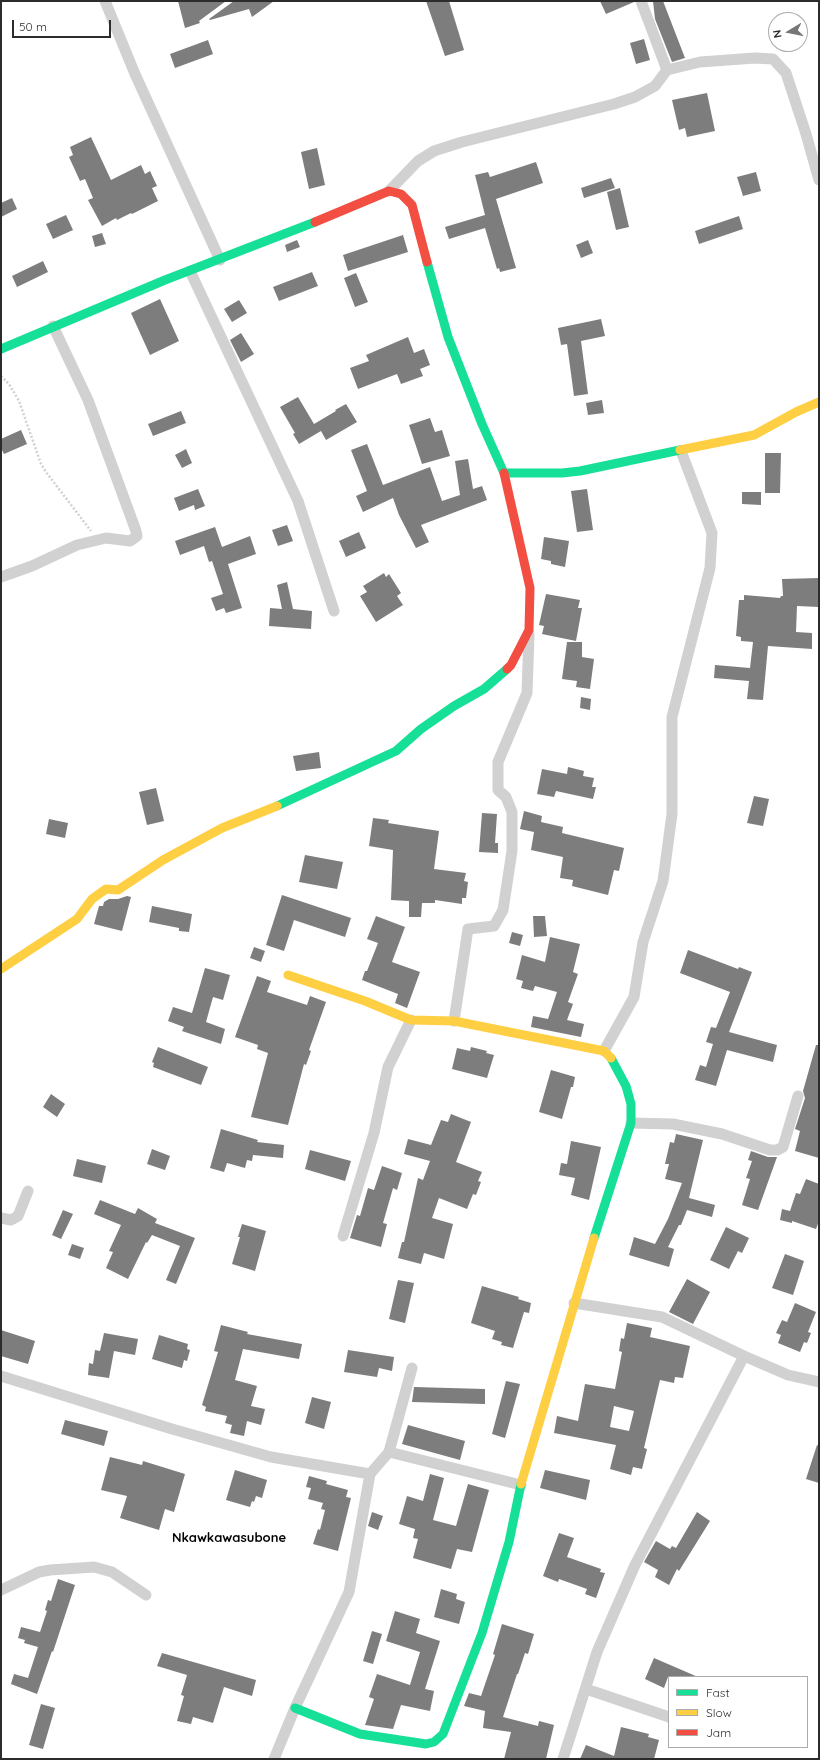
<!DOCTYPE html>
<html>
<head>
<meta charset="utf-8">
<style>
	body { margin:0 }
	#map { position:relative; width:820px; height:1760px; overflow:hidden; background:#fff; font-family:Quicksand,sans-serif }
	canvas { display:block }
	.frame { position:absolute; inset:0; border:2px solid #2c2c2c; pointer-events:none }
	.legend { position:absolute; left:668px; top:1676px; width:140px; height:72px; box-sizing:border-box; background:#fff; border:1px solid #ababab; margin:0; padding:5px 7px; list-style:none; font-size:12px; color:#2c2c2c }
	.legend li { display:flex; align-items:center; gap:8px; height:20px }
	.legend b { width:20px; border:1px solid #ababab }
	.north { position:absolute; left:768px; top:12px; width:40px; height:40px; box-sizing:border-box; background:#fff; border:1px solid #ababab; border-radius:50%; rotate:260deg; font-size:11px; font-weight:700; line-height:16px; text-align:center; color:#2c2c2c }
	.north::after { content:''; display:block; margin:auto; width:14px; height:18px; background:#767676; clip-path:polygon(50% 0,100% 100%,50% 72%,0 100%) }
	.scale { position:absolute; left:12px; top:20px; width:99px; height:18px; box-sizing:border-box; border:2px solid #2c2c2c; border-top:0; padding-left:5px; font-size:12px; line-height:14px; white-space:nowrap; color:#2c2c2c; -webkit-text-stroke:3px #fff; paint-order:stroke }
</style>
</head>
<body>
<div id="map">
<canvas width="820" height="1760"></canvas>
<div class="frame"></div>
<ul class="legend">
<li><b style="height:5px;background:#16e098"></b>Fast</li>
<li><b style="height:5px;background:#ffcf43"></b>Slow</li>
<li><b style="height:5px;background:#f24e42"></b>Jam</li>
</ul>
<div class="north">N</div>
<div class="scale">50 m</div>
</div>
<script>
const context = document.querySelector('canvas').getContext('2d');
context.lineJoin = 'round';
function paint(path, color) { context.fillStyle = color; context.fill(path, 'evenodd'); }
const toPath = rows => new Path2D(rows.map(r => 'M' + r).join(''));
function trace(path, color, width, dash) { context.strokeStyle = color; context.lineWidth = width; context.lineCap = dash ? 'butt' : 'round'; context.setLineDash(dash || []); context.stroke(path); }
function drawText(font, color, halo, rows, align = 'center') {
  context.font = font + ' Quicksand,sans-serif'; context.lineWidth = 4; context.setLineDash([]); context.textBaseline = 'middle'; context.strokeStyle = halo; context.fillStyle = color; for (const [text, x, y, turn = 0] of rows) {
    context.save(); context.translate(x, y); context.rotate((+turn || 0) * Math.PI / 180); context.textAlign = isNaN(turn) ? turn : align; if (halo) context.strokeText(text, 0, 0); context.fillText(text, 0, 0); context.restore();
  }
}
const building = toPath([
	[178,1,226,1,199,21,200,23,185,28],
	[234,1,274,1,252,17,249,9,210,20,209,19],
	[426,1,449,1,464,50,445,56],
	[600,1,634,1,634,2,606,14],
	[653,1,663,1,685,58,672,62,655,19],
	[644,39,650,60,636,64,630,43],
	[208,40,213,54,175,68,170,54],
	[707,93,715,131,687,137,685,128,679,130,672,100],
	[91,137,111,180,141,165,145,174,150,171,157,186,152,188,158,201,132,214,131,213,117,220,116,218,102,226,88,200,93,198,85,179,80,181,69,157,73,155,70,147],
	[317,148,325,185,309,189,301,152],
	[536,162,543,183,496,199,516,268,500,272,499,268,497,269,485,228,449,239,445,227,485,215,475,175,488,172,490,177],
	[756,172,761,191,743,196,737,177],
	[611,178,615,188,584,198,581,188],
	[620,188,629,227,616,230,607,192],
	[12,198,17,209,1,217,1,203],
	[66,215,73,230,53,239,46,224],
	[739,216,743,229,699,244,695,231],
	[102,233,106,244,95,247,92,236],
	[403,235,408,252,348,271,343,255],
	[297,240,300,247,287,252,285,245],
	[588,240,593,253,581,258,576,245],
	[43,261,48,272,17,287,12,276],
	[312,272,318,286,279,301,273,287],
	[356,273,368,302,355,307,344,278],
	[160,299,179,341,150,355,131,313],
	[239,300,247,313,232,322,224,309],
	[601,319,605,336,581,341,588,394,574,396,567,344,561,345,558,328],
	[241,333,254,354,241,362,230,340],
	[408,337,414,353,424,349,430,365,420,369,423,376,401,384,397,374,358,389,350,368,369,361,366,355],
	[298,397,314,424,336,411,335,410,346,404,357,422,326,440,321,431,299,444,293,434,295,433,280,407],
	[602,400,604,413,588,415,586,403],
	[181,411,186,423,153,436,148,424],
	[430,418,435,432,442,430,450,456,422,464,409,425],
	[21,430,27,444,4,454,1,448,1,439],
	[367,444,383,485,430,467,442,501,460,495,455,461,468,459,473,489,482,486,487,500,421,525,429,542,416,548,399,515,393,498,363,512,356,496,367,491,351,450],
	[186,449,192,463,182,468,175,455],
	[765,453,781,453,780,493,765,493],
	[198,489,205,506,195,510,194,505,179,511,174,498],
	[587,489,593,530,577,532,571,491],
	[742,492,761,492,761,505,742,504],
	[287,525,293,541,278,546,272,530],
	[215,527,222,547,250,536,256,554,228,564,242,608,226,613,224,608,216,611,211,598,223,594,212,561,209,562,204,546,180,555,175,541],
	[359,532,366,548,346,557,339,541],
	[544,537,569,541,565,567,551,564,551,561,541,559],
	[384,573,386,577,389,574,401,593,397,596,403,605,376,622,360,596,367,592,363,586],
	[819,578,819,607,797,606,796,632,812,633,812,649,768,646,763,700,747,699,749,681,714,678,715,665,750,668,753,642,741,641,741,637,736,636,739,600,744,600,744,595,780,598,781,596,783,596,782,579],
	[287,582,293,609,312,611,311,629,269,626,270,608,282,609,277,585],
	[546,594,580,600,578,608,582,608,576,641,542,634,544,626,539,625],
	[567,642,582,642,582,657,594,659,590,689,576,687,577,681,562,679],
	[581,697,591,699,590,710,580,708],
	[319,752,321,768,296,771,293,756],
	[568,767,584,771,583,776,594,778,592,787,596,787,593,799,556,791,554,797,537,794,542,769,567,774],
	[156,788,164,821,147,825,139,792],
	[754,796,769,799,763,826,747,823],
	[524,811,542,816,541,822,563,827,562,833,624,848,619,871,614,870,608,895,572,886,573,880,560,878,563,857,531,850,534,832,520,829],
	[482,813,497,814,495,843,498,843,498,853,479,852],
	[373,818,389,820,388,823,439,831,434,869,466,873,464,881,468,882,466,898,462,898,462,904,435,900,435,903,422,903,421,917,409,917,409,901,391,900,393,850,369,846],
	[49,819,68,823,65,838,46,834],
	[305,855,343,862,337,889,299,882],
	[282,895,351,918,345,937,294,920,284,951,266,945],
	[127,896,131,897,122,931,94,924,99,906,103,906,104,902,109,899,118,899],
	[152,906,192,914,189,932,179,931,179,928,149,922],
	[376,916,405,927,392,962,420,972,407,1008,395,1003,398,994,362,980,365,971,367,971,378,943,367,939],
	[533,916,545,916,547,936,534,937],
	[512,932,523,935,520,946,509,943],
	[550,937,580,944,573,972,578,974,568,1002,573,1004,567,1020,584,1024,581,1037,531,1027,533,1016,548,1019,557,992,535,986,533,991,521,988,523,981,516,979,522,955,545,962],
	[254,947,265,951,261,962,250,958],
	[688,950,738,969,739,967,752,972,729,1032,777,1045,773,1062,727,1050,716,1086,695,1080,700,1065,706,1067,713,1044,706,1042,711,1027,716,1028,730,992,680,973],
	[205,968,230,975,223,1000,213,997,206,1022,225,1029,221,1044,182,1031,184,1027,168,1021,173,1007,192,1013],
	[257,976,271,981,267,992,307,1005,310,996,326,1002,309,1050,311,1051,306,1065,304,1064,288,1125,251,1117,268,1053,257,1049,258,1045,235,1037],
	[816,1045,819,1045,819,1158,795,1151,800,1131,795,1129,805,1098,803,1091],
	[158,1047,208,1067,201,1085,153,1067,154,1063,152,1062],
	[471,1047,487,1051,486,1053,494,1055,487,1078,452,1069,457,1048,470,1051],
	[551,1070,575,1077,573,1087,571,1087,562,1119,539,1112],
	[51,1094,65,1104,57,1117,43,1107],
	[451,1114,471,1122,456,1162,482,1172,478,1181,481,1182,476,1195,473,1194,467,1209,439,1198,432,1218,453,1224,444,1259,424,1253,421,1264,398,1258,402,1242,404,1242,418,1178,423,1180,430,1161,404,1154,408,1139,431,1145,441,1120,448,1122],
	[221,1129,258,1140,257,1142,284,1145,283,1158,253,1155,252,1161,247,1160,245,1168,227,1163,224,1172,210,1168],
	[676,1134,703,1140,689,1198,715,1205,712,1217,687,1210,681,1225,679,1225,668,1247,674,1249,669,1267,629,1255,634,1237,655,1244,668,1219,682,1183,665,1179,669,1164,665,1164,670,1142,674,1143],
	[571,1141,601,1147,589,1200,571,1195,575,1178,559,1175,561,1163,567,1164],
	[152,1149,170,1156,165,1170,147,1164],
	[310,1150,351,1161,345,1181,305,1169],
	[751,1151,768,1157,777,1157,758,1210,742,1205,750,1179,746,1178,752,1161,748,1160],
	[77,1159,106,1166,102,1183,73,1176],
	[382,1166,402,1173,397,1190,393,1188,383,1223,387,1224,381,1247,350,1238,357,1215,360,1216,368,1188,374,1190],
	[806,1179,819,1184,819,1221,816,1229,792,1221,792,1223,780,1220,782,1209,790,1211,796,1193,800,1194],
	[100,1200,135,1214,138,1208,157,1219,155,1223,195,1238,176,1284,166,1280,180,1246,152,1235,147,1243,146,1242,128,1279,106,1268,113,1252,109,1251,121,1225,94,1214],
	[63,1210,73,1214,61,1239,52,1235],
	[242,1224,266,1231,255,1271,232,1264,240,1237,238,1237],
	[726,1227,749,1238,742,1253,738,1251,729,1269,710,1260],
	[72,1244,84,1248,80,1259,68,1255],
	[785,1254,804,1261,793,1295,772,1288],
	[687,1279,710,1292,693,1324,669,1312],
	[398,1280,414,1283,405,1323,389,1319],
	[482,1286,519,1297,518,1299,531,1303,529,1313,524,1312,513,1348,501,1345,502,1342,492,1339,495,1331,471,1323],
	[795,1303,816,1312,808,1332,811,1333,807,1343,804,1342,800,1352,778,1343,781,1335,776,1333,782,1320,787,1322],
	[627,1323,652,1328,650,1337,690,1346,683,1378,675,1377,674,1383,660,1380,644,1448,647,1449,642,1469,633,1467,631,1475,610,1469,616,1445,554,1433,557,1416,578,1421,585,1384,615,1389,622,1352,619,1351,621,1338,624,1339],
	[614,1406,634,1411,629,1431,610,1427],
	[221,1325,248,1332,247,1334,302,1344,299,1359,243,1349,235,1380,257,1386,251,1406,265,1409,261,1425,247,1421,244,1436,230,1433,232,1425,225,1423,227,1416,205,1411,206,1407,202,1405,218,1352,214,1351],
	[1,1330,35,1341,28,1364,1,1356],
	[104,1333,138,1339,135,1355,114,1351,109,1378,88,1375,89,1363,93,1364,95,1350,100,1351],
	[159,1335,188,1344,187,1349,190,1350,187,1361,184,1360,182,1368,152,1359],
	[348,1350,394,1357,392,1371,379,1368,377,1377,344,1372],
	[506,1381,520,1384,505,1438,492,1434],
	[414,1387,485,1389,485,1404,412,1402],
	[312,1397,331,1402,324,1429,305,1423],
	[65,1420,108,1431,104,1446,61,1434],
	[408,1425,465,1441,460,1460,402,1444],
	[817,1445,819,1446,819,1483,806,1479],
	[110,1457,142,1465,143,1461,185,1474,174,1512,165,1509,159,1530,120,1518,127,1496,101,1490],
	[235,1470,267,1480,262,1498,256,1496,254,1502,252,1501,250,1507,226,1500],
	[545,1470,590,1480,586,1500,540,1488],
	[430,1474,444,1478,433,1520,456,1526,468,1484,489,1490,472,1552,457,1549,451,1569,413,1558,418,1539,413,1538,415,1529,399,1524,407,1496,423,1501],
	[309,1476,327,1481,326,1484,348,1490,346,1497,351,1498,338,1551,313,1544,318,1529,320,1530,325,1510,321,1509,323,1503,308,1499,311,1488,306,1487],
	[372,1512,383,1516,378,1530,368,1526],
	[697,1512,710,1521,679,1571,677,1569,669,1585,655,1577,658,1570,644,1562,656,1541,670,1549,672,1546,676,1548],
	[559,1533,574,1538,567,1557,601,1569,600,1572,605,1573,596,1598,585,1594,587,1589,559,1579,558,1582,543,1576],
	[58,1579,75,1585,53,1652,52,1651,37,1694,11,1684,14,1674,28,1678,38,1647,24,1643,25,1640,18,1638,21,1627,40,1632,47,1611,45,1610,48,1600,51,1601],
	[441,1589,457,1594,456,1599,465,1602,459,1624,434,1617],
	[395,1611,420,1619,416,1633,440,1641,425,1689,434,1691,430,1711,401,1705,393,1729,365,1725,374,1699,369,1697,377,1674,410,1685,420,1652,386,1641],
	[502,1624,534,1634,528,1654,525,1653,518,1674,517,1674,503,1717,538,1726,539,1721,554,1725,546,1759,504,1759,511,1732,483,1728,485,1711,464,1706,469,1693,481,1696,495,1655,493,1654],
	[372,1631,382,1634,373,1664,363,1661],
	[162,1653,256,1680,252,1696,224,1687,213,1723,193,1717,191,1724,177,1721,184,1696,181,1695,187,1675,157,1666],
	[654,1658,698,1677,668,1677,664,1688,645,1679],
	[41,1704,55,1708,43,1749,29,1745],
	[621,1727,649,1734,648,1737,659,1740,654,1759,580,1759,586,1745,614,1756]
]);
const path = toPath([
	[1,376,9,384,19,401,41,464,46,472,91,531]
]);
const street = toPath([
	[105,1,135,74,220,260],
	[641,1,667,70],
	[389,191,418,161,434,151,462,142,614,104,635,97,655,86,667,70,700,62,755,58,773,59,786,73,806,134,819,180],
	[190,271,298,501,334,611],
	[1,577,32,566,77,545,106,538,130,541,137,536,136,531,88,400,53,326],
	[454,1021,468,929,494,926,503,910,512,851,512,812,506,797,498,790,498,762,527,693,529,634],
	[604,1051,634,997,643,942,663,881,672,814,672,717,710,568,712,533,681,451],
	[631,1123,673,1124,722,1134,770,1150,777,1150,783,1147,798,1096],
	[1,1218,11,1220,18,1216,28,1191],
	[343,1236,374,1133,388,1067,411,1020],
	[574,1303,662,1317,744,1356,788,1375,819,1382],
	[1,1376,172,1429,271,1457,370,1474],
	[389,1452,521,1485],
	[1,1590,39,1572,50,1570,94,1567,112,1572,146,1595],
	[586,1689,669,1717],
	[274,1759,295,1708,349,1592,370,1474,389,1452,412,1368],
	[563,1759,597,1652,635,1565,744,1356]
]);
const fast = toPath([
	[427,262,448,337,482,424,504,473,562,473,580,471,680,450],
	[1,349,165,280,315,222],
	[277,806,396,751,421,729,454,706,484,689,507,669],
	[594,1238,631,1123,631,1104,626,1086,611,1058],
	[295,1708,360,1734,426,1744,434,1742,443,1734,482,1633,509,1542,521,1484]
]);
const slow = toPath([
	[680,450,754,435,796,412,819,402],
	[1,969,77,919,92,899,106,889,118,890,163,860,222,828,277,806],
	[288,975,365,1001,411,1020,454,1021,604,1051,611,1058],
	[521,1484,594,1238]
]);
const jam = toPath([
	[315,222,389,191,401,194,412,205,427,262],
	[504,473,530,588,529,630,511,665,507,669]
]);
const quarterNames = [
	["Nkawkawasubone",229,1538]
];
paint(building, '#7d7d7d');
trace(path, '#d1d1d1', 2.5, [2, 2]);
trace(street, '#d1d1d1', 11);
trace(fast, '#16e098', 9);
trace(slow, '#ffcf43', 9);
trace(jam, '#f24e42', 9);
drawText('bold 13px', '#000', '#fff', quarterNames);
</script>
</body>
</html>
